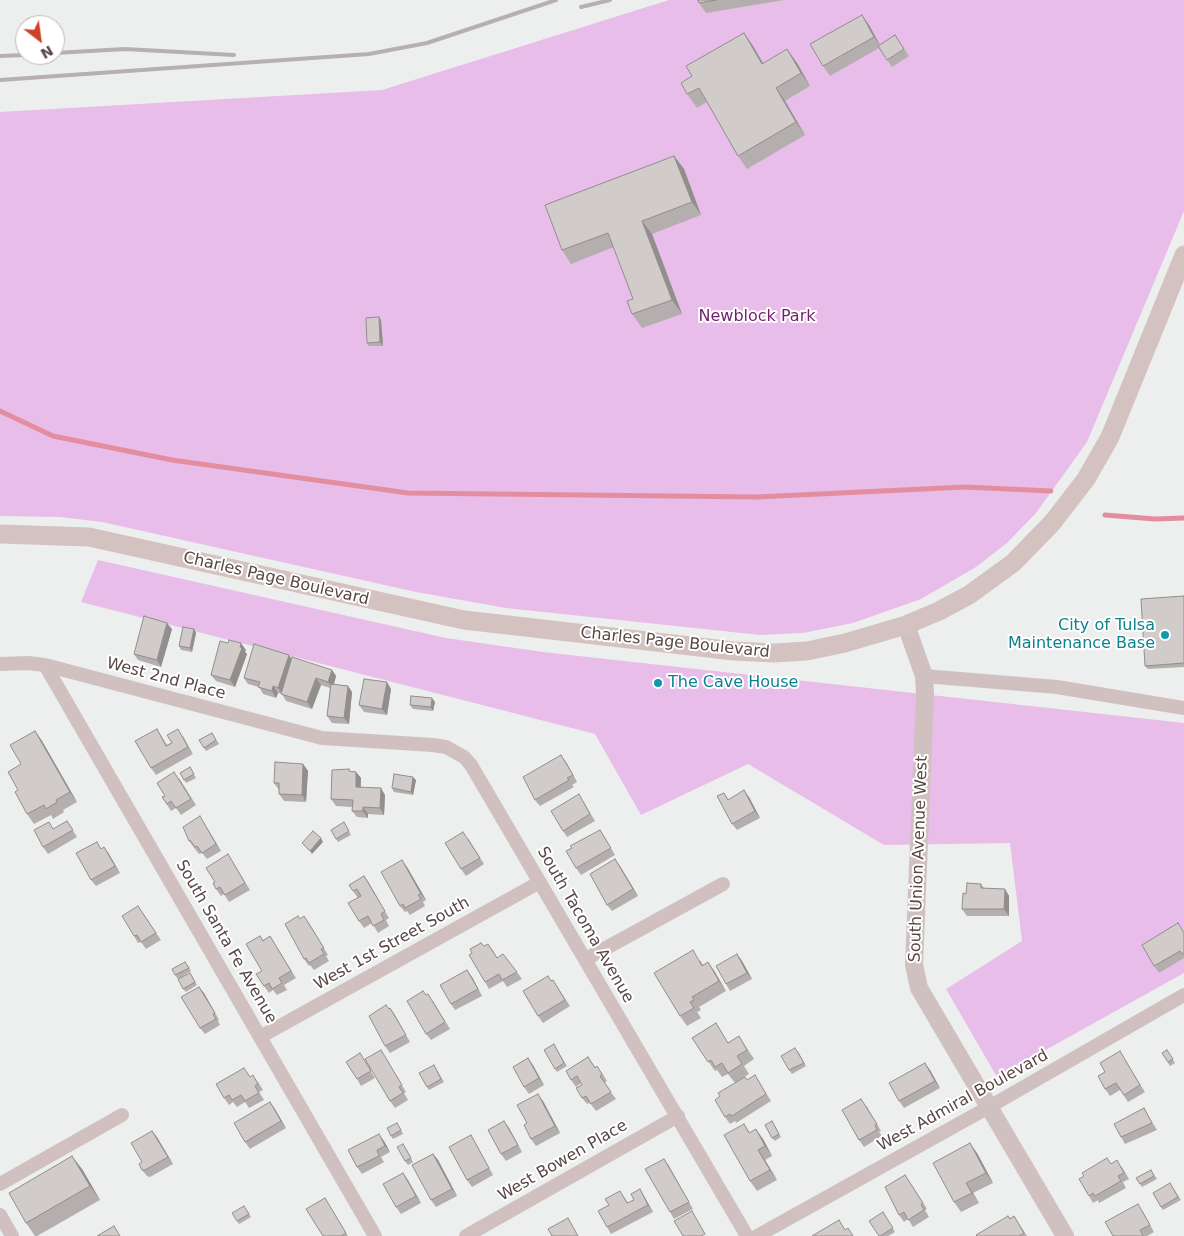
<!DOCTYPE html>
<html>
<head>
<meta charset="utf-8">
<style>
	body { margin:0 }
	#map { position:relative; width:1184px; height:1236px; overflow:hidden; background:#ecefee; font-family:"DejaVu Sans",sans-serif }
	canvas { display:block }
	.north { position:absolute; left:15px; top:15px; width:50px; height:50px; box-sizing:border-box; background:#fff; border:1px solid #bcb5b5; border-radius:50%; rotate:150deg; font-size:14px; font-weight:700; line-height:20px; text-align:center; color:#584746 }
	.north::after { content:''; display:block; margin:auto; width:18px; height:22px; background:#cd4128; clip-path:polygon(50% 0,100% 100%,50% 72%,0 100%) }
</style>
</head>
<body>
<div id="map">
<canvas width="1184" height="1236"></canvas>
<div class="north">N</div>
</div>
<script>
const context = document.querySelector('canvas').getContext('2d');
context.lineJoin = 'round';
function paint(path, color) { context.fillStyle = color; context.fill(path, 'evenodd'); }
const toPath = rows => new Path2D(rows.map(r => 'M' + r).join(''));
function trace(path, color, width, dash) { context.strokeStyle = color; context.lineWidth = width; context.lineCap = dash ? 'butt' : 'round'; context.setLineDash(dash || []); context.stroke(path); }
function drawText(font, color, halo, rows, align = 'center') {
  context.font = font + ' "DejaVu Sans",sans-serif'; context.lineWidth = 4; context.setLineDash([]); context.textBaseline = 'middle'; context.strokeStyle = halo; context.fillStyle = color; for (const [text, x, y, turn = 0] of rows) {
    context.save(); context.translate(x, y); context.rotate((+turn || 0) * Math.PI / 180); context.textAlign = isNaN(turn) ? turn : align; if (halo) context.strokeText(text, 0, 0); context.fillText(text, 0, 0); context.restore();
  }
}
const green = toPath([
	[669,0,1184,0,1184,211,1087,442,1036,513,1007,543,976,567,921,599,853,623,803,633,760,635,506,608,416,592,102,522,60,517,0,516,0,112,382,90],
	[98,560,446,638,543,652,1184,723,1184,973,997,1077,946,989,1022,941,1010,843,884,845,748,764,641,815,595,734,81,602]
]);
const stream = toPath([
	[0,411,53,436,172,460,408,493,757,497,965,487,1051,491],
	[1105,515,1155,519,1184,518]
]);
const minor = toPath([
	[0,664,28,663,45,665,322,738,433,745,446,747,464,757,471,765,747,1236],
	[45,665,375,1236],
	[924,676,1057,687,1184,708],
	[586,959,723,884],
	[260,1037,540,882],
	[0,1184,122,1115],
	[0,1215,12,1236],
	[466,1236,678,1116],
	[757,1236,989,1107,1184,995]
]);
const tertiary = toPath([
	[906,625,924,676,925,694,914,965,919,988,1065,1236]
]);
const secondary = toPath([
	[0,534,89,537,464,620,734,651,774,653,807,651,845,643,906,625,939,611,969,595,1013,563,1052,523,1086,479,1110,437,1184,255]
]);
const rail = toPath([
	[581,7,610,0],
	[55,53,125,49,234,55],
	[0,56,25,55],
	[0,80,369,54,427,43,556,0]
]);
const wall = toPath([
	[698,0,784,0,706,13,699,3],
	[869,25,880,45,895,35,909,56,892,67,879,48,830,76,823,66],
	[744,33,753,46,763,63,797,63,810,86,785,101,805,135,747,169,738,156,707,102,697,108,687,94,692,76],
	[674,156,684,169,701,215,652,234,682,314,642,328,632,314,633,299,614,247,571,264,562,250],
	[381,320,383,346,369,346,367,343],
	[1184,596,1184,667,1148,669,1145,666],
	[172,629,161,667,138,660,134,654],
	[194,629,196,633,192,652,181,650,179,646],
	[246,650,245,652,247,654,235,687,216,681,211,675],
	[291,659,332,670,336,676,334,684,348,686,352,692,349,724,332,723,327,716,330,688,321,685,312,709,286,701,282,694,278,693,276,698,263,694,259,687,248,684,244,678],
	[391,689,387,715,364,712,359,705],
	[435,702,433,711,413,709,410,705],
	[157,729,167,745,183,736,193,754,156,775,151,768],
	[35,731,42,741,77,802,63,810,64,812,53,819,51,815,34,824,27,814,18,790,21,764],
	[212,733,219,744,206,751,199,740],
	[566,762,577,782,572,785,574,787,540,806,535,800],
	[303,764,308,771,306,802,284,801,279,794,279,790,274,783],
	[190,767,196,778,186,783,180,773],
	[351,771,356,772,361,778,361,788,385,795,384,815,368,814,368,818,357,817,352,811,352,807,336,806,331,799],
	[179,778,196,805,181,815,176,808,171,811,162,797,165,796],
	[416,780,413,795,394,792,392,788],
	[724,793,728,799,749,797,760,818,737,830,732,824],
	[583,801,595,821,567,837,563,831],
	[67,821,77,837,48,854,43,847,54,829],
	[204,823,221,851,207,859,202,853,199,854,189,841],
	[346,826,351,835,338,842,336,839],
	[600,830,615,855,581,875,576,868,572,848],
	[468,838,484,864,466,876,461,869],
	[104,847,120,873,96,886,91,880,102,849],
	[228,854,250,890,229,902,224,894,221,896,216,889,215,882],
	[620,866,638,896,612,911,607,905],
	[407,867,426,900,423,902,425,906,410,915,407,911,405,912,400,906],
	[364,876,389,918,386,920,389,926,378,933,372,923,364,928,359,921,358,898,353,891],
	[981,884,984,888,1005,889,1009,896,1009,916,967,916,962,909,966,894],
	[138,906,161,940,146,949,141,942,138,943,134,936],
	[300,919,309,923,328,955,326,956,329,961,314,970,310,965,309,966,304,959],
	[1184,932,1184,958,1159,973,1154,966],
	[260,936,263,940,270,936,296,978,284,985,287,990,277,995,273,990,269,993,264,986,262,971],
	[484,946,493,950,497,958,517,972,522,979,507,987,503,981,489,989,485,982],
	[737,954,742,961,752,979,730,991,726,984],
	[700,960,703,965,708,962,726,991,699,1007,701,1010,697,1012,701,1018,687,1026,680,1016],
	[188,966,191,971,178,979,175,975],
	[192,976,197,985,186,992,183,989],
	[472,977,482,996,455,1010,451,1004],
	[553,980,570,1006,543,1023,538,1016,551,981],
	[204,993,219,1020,218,1021,220,1025,205,1034,200,1028],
	[433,1001,450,1029,431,1040,426,1034],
	[390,1008,410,1042,390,1053,385,1046,389,1009],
	[716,1023,728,1043,739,1036,754,1059,744,1066,749,1074,735,1083,728,1074,722,1077,717,1070,715,1071,692,1038],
	[556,1048,567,1066,557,1072,555,1069],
	[1167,1050,1175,1063,1170,1066,1162,1053],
	[798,1051,806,1066,792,1074,789,1070],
	[385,1057,406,1092,404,1093,408,1100,395,1108,390,1101],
	[588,1057,595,1067,602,1073,607,1081,604,1083,616,1099,596,1111,590,1103,587,1104,582,1098,582,1085,581,1083,576,1087,571,1080],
	[528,1058,544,1085,529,1094,524,1087],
	[1124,1058,1145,1092,1128,1102,1120,1090,1110,1096,1105,1089,1105,1072],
	[364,1060,375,1078,361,1086,357,1079],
	[434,1065,444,1082,429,1090,427,1087],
	[930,1070,940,1088,904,1108,899,1101],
	[755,1075,771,1101,736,1123,735,1121,730,1124,725,1117,747,1080],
	[250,1077,258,1082,263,1090,259,1092,264,1100,249,1108,245,1102,237,1107,233,1102,229,1105,224,1098],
	[543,1101,560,1133,536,1146,531,1139,527,1123],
	[270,1102,286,1128,250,1149,245,1142],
	[866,1105,881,1131,879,1132,882,1136,864,1147,859,1140],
	[1144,1108,1148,1115,1157,1130,1125,1144,1121,1137],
	[772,1121,781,1137,775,1141,772,1138],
	[744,1124,750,1133,763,1139,772,1156,765,1160,777,1180,757,1191,750,1181],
	[399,1126,403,1134,393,1139,391,1136],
	[509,1128,522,1152,506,1161,501,1154],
	[152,1131,173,1164,150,1177,147,1176,142,1170,142,1162],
	[384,1141,390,1152,381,1157,384,1162,362,1174,357,1167],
	[475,1142,493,1175,472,1187,467,1180],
	[405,1147,413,1162,408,1165,405,1161],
	[977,1153,993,1183,973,1193,979,1203,961,1212,954,1202],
	[433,1154,438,1160,457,1196,436,1207,431,1200],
	[664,1159,693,1209,674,1219,670,1212],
	[1111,1164,1122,1167,1129,1179,1123,1182,1126,1188,1099,1203,1098,1200,1093,1203,1089,1196],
	[82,1169,100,1200,37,1236,35,1236,26,1223],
	[1151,1170,1157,1179,1142,1187,1136,1178],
	[403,1173,421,1203,401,1214,396,1207],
	[905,1175,927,1209,925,1210,929,1217,913,1227,908,1219,904,1222,899,1215],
	[1170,1183,1181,1200,1163,1210,1161,1207],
	[640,1189,653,1212,611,1234,607,1227,609,1205,620,1191,628,1203,634,1200],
	[325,1198,329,1205,348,1236,323,1236],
	[247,1210,251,1217,239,1224,237,1221],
	[1142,1210,1154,1232,1147,1236,1113,1236],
	[883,1212,895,1232,888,1236,879,1236],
	[1014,1216,1027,1236,977,1236,1010,1218]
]);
const shadedWall = toPath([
	[862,15,869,25,881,47,874,37],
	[744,33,753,46,771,77,762,64],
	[787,49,797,63,810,86,801,73],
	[776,88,785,101,805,135,796,122],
	[674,156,684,169,701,215,692,202],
	[642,221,652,234,682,314,672,300],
	[379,317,381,320,383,346,380,342],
	[167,623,172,629,161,667,157,660],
	[194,629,196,633,192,652,190,648],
	[241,643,246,650,245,652,247,654,235,687,230,680],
	[289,655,293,661,283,695,278,688],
	[332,670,336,676,333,688,328,682],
	[316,678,321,685,312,709,307,702],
	[387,682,391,689,387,715,382,709],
	[273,686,278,693,276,698,272,691],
	[348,686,352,692,349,724,344,718],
	[432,698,435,702,433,711,431,707],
	[35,731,42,741,77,802,70,792],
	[561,755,566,762,577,782,573,775],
	[303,764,308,771,306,802,302,795],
	[356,772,361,778,360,794,356,787],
	[413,777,416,780,413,795,411,792],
	[381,788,385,795,384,815,380,808],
	[744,790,749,797,760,818,755,811],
	[363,807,368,814,368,818,363,811],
	[200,816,204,823,221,851,216,844],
	[321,838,323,842,312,854,310,851],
	[104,847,109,854,120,873,115,866],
	[615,859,620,866,638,896,633,889],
	[402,860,407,867,426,900,421,894],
	[364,876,369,883,389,918,385,911],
	[1005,889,1009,896,1009,916,1004,909],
	[737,954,742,961,752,979,747,973],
	[708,962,715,972,726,991,719,981],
	[467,970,472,977,482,996,478,989],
	[199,987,204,993,219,1020,215,1013],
	[390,1008,395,1015,410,1042,406,1035],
	[528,1058,533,1065,544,1085,539,1078],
	[925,1063,930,1070,940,1088,935,1081],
	[538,1094,543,1101,560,1133,555,1126],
	[270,1102,275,1109,286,1128,281,1121],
	[504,1121,509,1128,522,1152,518,1145],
	[756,1129,763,1139,772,1156,765,1146],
	[152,1131,157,1137,173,1164,168,1157],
	[379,1134,384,1141,390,1152,385,1146],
	[970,1143,977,1153,993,1183,986,1173],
	[758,1150,765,1160,777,1180,770,1170],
	[433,1154,438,1160,457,1196,452,1189],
	[72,1156,82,1169,100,1200,90,1186],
	[664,1159,669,1166,693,1209,689,1202],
	[403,1173,408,1180,421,1203,416,1196],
	[966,1183,973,1193,979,1203,972,1193],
	[640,1189,644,1196,653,1212,648,1205]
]);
const building = toPath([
	[698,0,716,0,699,3,698,0],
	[862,15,874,37,823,66,810,44,862,15],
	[744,33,762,64,787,49,801,73,776,88,796,122,738,156,699,88,687,94,681,83,692,76,686,66,744,33],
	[895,35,904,49,887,60,878,46,895,35],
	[674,156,692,202,642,221,672,300,632,314,627,301,633,299,608,233,562,250,545,205,674,156],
	[379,317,380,342,367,343,366,318,379,317],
	[1184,596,1184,663,1145,666,1141,599,1184,596],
	[144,616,167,623,157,660,134,654,144,616],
	[183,627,194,629,190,648,179,646,183,627],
	[229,640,241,643,240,647,242,648,230,680,211,675,220,641,228,643,229,640],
	[254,644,289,655,278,688,273,686,272,691,258,687,260,682,244,678,254,644],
	[292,657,332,670,328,682,316,678,307,702,281,694,292,657],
	[364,679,387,682,382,709,359,705,364,679],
	[331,684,348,686,344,718,327,716,331,684],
	[411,696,432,698,431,707,410,705,411,696],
	[157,729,166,746,172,743,167,735,178,729,188,747,151,768,135,741,157,729],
	[35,731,70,792,56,800,57,802,46,809,44,805,27,814,15,792,18,790,8,772,21,764,10,745,35,731],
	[212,733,216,740,204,748,199,740,212,733],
	[561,755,573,775,567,778,569,780,535,800,523,777,561,755],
	[275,762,303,764,302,795,279,794,279,783,274,783,275,762],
	[190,767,194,774,184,780,180,773,190,767],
	[349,769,349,771,356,772,356,787,381,788,380,808,363,807,363,811,352,811,353,800,331,799,332,770,349,769],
	[174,772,191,799,176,808,171,801,167,804,162,797,165,796,157,783,174,772],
	[394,774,413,777,411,792,392,788,394,774],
	[744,790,755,811,732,824,717,796,724,793,728,800,744,790],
	[579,794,590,814,563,831,551,811,579,794],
	[200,816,216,844,202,853,197,846,195,847,190,840,189,841,183,827,200,816],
	[67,821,73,830,43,847,34,830,49,822,53,829,67,821],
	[344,822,349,831,336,839,331,830,344,822],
	[600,830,611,848,576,868,566,851,572,848,570,846,600,830],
	[313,831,321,838,310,851,302,843,313,831],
	[463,832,480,858,461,869,445,843,463,832],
	[97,842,101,849,104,847,115,866,91,880,76,853,97,842],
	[228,854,245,883,225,895,220,887,216,889,213,883,215,882,206,868,228,854],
	[615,859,633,889,607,905,590,874,615,859],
	[402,860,421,894,418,895,421,899,405,908,403,904,400,906,381,872,402,860],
	[364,876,385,911,381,914,384,920,373,926,368,916,359,921,348,903,361,896,357,889,353,891,349,885,364,876],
	[967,883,981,884,981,888,1005,889,1004,909,962,909,963,893,966,894,967,883],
	[138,906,156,933,141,942,137,935,134,936,122,916,138,906],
	[298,916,300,919,304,916,324,948,321,949,324,954,309,963,306,958,304,959,285,924,298,916],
	[1178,923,1184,933,1184,953,1182,954,1180,951,1154,966,1142,945,1178,923],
	[260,936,263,941,270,936,291,971,279,978,282,983,272,989,269,983,264,986,256,974,262,971,246,944,260,936],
	[481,943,484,946,488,944,497,958,503,954,517,972,502,980,499,974,485,982,469,955,472,953,470,949,481,943],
	[693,950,702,966,708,962,719,981,692,997,694,1000,690,1002,694,1008,680,1016,654,973,693,950],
	[737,954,747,973,726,984,716,966,737,954],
	[185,962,189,968,175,975,172,969,185,962],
	[467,970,478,989,451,1004,440,985,467,970],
	[190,973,195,982,183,989,178,979,190,973],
	[548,976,551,981,553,980,565,1000,538,1016,523,991,548,976],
	[199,987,215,1013,213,1014,216,1019,200,1028,181,997,199,987],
	[423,991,426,995,428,994,445,1022,426,1034,407,1001,423,991],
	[386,1005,389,1009,390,1008,406,1035,385,1046,369,1016,386,1005],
	[716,1023,728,1043,739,1036,747,1050,737,1056,742,1064,728,1073,722,1063,715,1067,711,1060,708,1062,692,1038,716,1023],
	[554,1044,564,1063,555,1069,544,1050,554,1044],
	[795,1048,804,1063,789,1070,781,1056,795,1048],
	[381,1050,402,1085,399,1087,403,1093,390,1101,365,1059,381,1050],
	[1167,1050,1173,1059,1168,1062,1162,1053,1167,1050],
	[1120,1051,1140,1085,1124,1095,1116,1083,1105,1089,1098,1076,1105,1072,1100,1063,1120,1051],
	[360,1053,371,1071,357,1079,346,1062,360,1053],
	[588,1057,595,1068,597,1066,602,1074,600,1076,611,1092,591,1104,586,1096,582,1098,576,1088,582,1085,577,1076,571,1080,566,1071,588,1057],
	[528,1058,539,1078,524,1087,513,1067,528,1058],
	[925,1063,935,1081,899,1101,889,1083,925,1063],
	[434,1065,441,1079,427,1087,419,1073,434,1065],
	[244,1068,250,1077,253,1075,258,1084,255,1086,259,1093,245,1101,241,1095,232,1100,229,1095,224,1098,216,1084,244,1068],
	[755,1075,766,1094,732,1116,730,1114,725,1117,715,1100,720,1096,718,1093,745,1077,747,1080,755,1075],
	[538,1094,555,1126,531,1139,524,1125,527,1123,517,1105,538,1094],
	[861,1099,877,1124,875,1125,877,1130,859,1140,842,1110,861,1099],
	[270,1102,281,1121,245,1142,234,1123,270,1102],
	[1144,1108,1152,1123,1121,1137,1114,1124,1144,1108],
	[504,1121,518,1145,501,1154,488,1130,504,1121],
	[772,1121,779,1134,772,1138,765,1125,772,1121],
	[397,1123,401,1130,391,1136,387,1128,397,1123],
	[744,1124,749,1133,756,1129,765,1146,758,1150,770,1170,750,1181,724,1135,744,1124],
	[152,1131,168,1157,145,1170,142,1170,139,1164,142,1162,131,1143,152,1131],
	[379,1134,385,1146,377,1150,379,1156,357,1167,348,1150,379,1134],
	[471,1135,489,1168,467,1180,449,1147,471,1135],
	[970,1143,986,1173,966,1183,972,1193,954,1202,933,1163,970,1143],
	[403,1144,411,1158,405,1161,397,1147,403,1144],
	[433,1154,452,1189,431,1200,412,1165,433,1154],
	[72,1156,90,1186,26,1223,9,1193,72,1156],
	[1107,1158,1111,1164,1117,1160,1124,1173,1118,1176,1121,1181,1095,1196,1093,1193,1089,1196,1079,1179,1084,1176,1082,1173,1107,1158],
	[664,1159,689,1202,670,1212,645,1169,664,1159],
	[1151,1170,1154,1176,1140,1184,1136,1178,1151,1170],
	[403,1173,416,1196,396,1207,383,1184,403,1173],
	[905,1175,923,1203,921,1204,924,1210,908,1220,904,1212,899,1215,885,1187,905,1175],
	[1170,1183,1178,1197,1161,1207,1153,1193,1170,1183],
	[640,1189,648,1205,607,1227,598,1211,609,1205,605,1199,620,1191,627,1203,634,1200,631,1194,640,1189],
	[325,1198,346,1233,341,1236,323,1236,306,1209,325,1198],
	[1138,1204,1150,1225,1140,1230,1143,1236,1113,1236,1105,1222,1138,1204],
	[244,1206,249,1214,237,1221,232,1213,244,1206],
	[692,1211,705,1234,701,1236,683,1236,674,1221,692,1211],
	[883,1212,893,1228,880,1236,879,1236,869,1221,883,1212],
	[1008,1216,1010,1219,1014,1216,1024,1233,1019,1236,977,1236,976,1235,1008,1216],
	[568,1218,578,1236,552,1236,548,1229,568,1218],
	[839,1220,845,1230,848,1228,853,1236,812,1236,839,1220],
	[114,1226,120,1236,97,1236,114,1226]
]);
const markers = [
	[1165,635,5,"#0f9aa8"],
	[658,683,5,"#0f9aa8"]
];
const parkNames = [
	["Newblock Park",757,317]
];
const streetNames = [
	["Charles Page Boulevard",276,579,13],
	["Charles Page Boulevard",675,643,6],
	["West 2nd Place",166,679,15],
	["South Union Avenue West",919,859,-88],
	["South Tacoma Avenue",585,925,60],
	["South Santa Fe Avenue",226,942,60],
	["West 1st Street South",392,944,-29],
	["West Admiral Boulevard",963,1101,-29],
	["West Bowen Place",563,1161,-30]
];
const cultureNames = [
	["City of Tulsa",1155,626],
	["Maintenance Base",1155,644],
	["The Cave House",668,683,"left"]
];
paint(green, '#e8bdea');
trace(stream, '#e38e9f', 5);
trace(minor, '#d0c1c0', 14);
trace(tertiary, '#d0c1c0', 18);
trace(secondary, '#d4c2c0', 19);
trace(rail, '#b6b0af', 4);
paint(wall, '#b4afae');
paint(shadedWall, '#928e8d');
paint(building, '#d1cbca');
trace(building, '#928e8d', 1);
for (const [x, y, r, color] of markers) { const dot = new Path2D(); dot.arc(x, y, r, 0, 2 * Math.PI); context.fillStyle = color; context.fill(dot); trace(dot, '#fff', 2); }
drawText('16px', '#721e6b', '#fff', parkNames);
drawText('16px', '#584746', '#fff', streetNames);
drawText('16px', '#0d838f', '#fff', cultureNames, 'right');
</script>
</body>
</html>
